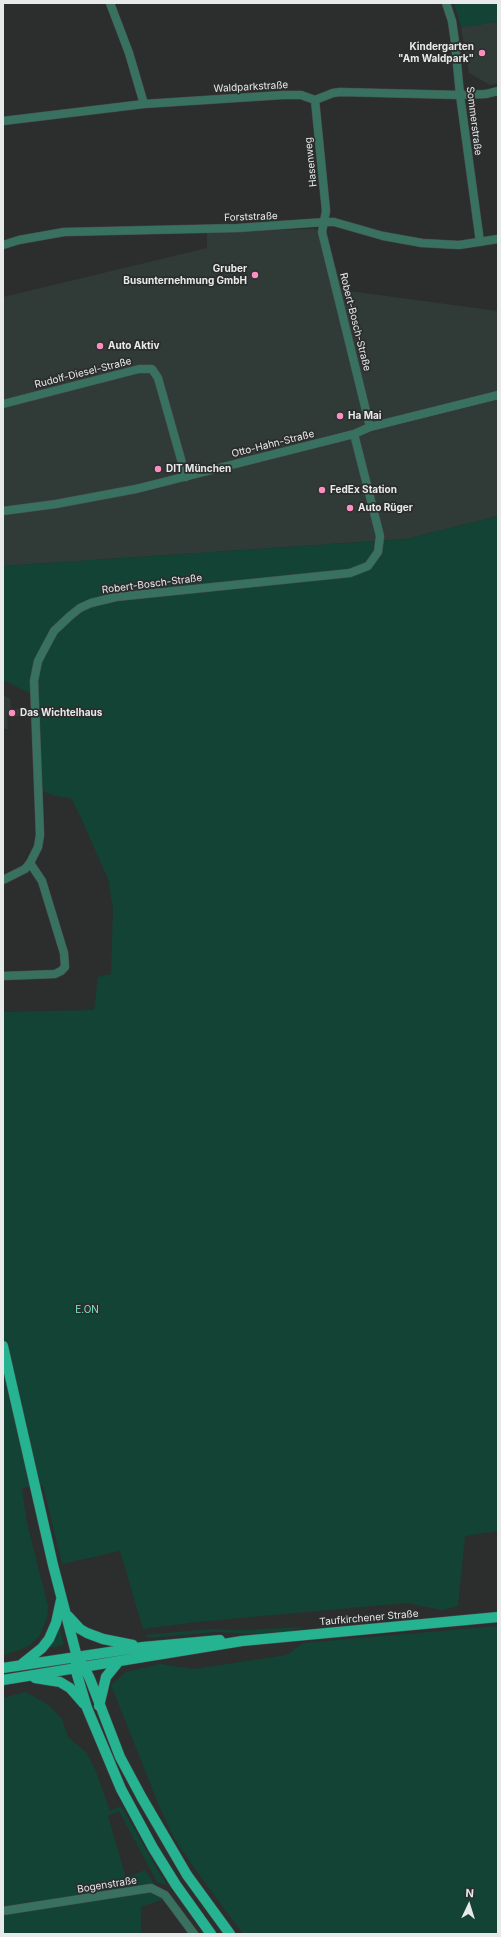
<!DOCTYPE html>
<html>
<head>
<meta charset="utf-8">
<style>
	body { margin:0 }
	#map { position:relative; width:501px; height:1937px; overflow:hidden; background:#2b2e2d; font-family:Inter,sans-serif }
	canvas { display:block }
	.frame { position:absolute; inset:0; border:4px solid #e8eae9; pointer-events:none }
	.north { position:absolute; left:449px; top:1885px; width:40px; height:40px; -webkit-text-stroke:3px #2b2e2d; paint-order:stroke; rotate:4deg; font-size:11px; font-weight:700; line-height:16px; text-align:center; color:#e8eae9 }
	.north::after { content:''; display:block; margin:auto; width:14px; height:18px; background:#e8eae9; clip-path:polygon(50% 0,100% 100%,50% 72%,0 100%) }
</style>
</head>
<body>
<div id="map">
<canvas width="501" height="1937"></canvas>
<div class="frame"></div>
<div class="north">N</div>
</div>
<script>
const context = document.querySelector('canvas').getContext('2d');
context.lineJoin = 'round';
function paint(path, color) { context.fillStyle = color; context.fill(path, 'evenodd'); }
const toPath = rows => new Path2D(rows.map(r => 'M' + r).join(''));
function trace(path, color, width, dash) { context.strokeStyle = color; context.lineWidth = width; context.lineCap = dash ? 'butt' : 'round'; context.setLineDash(dash || []); context.stroke(path); }
function drawText(font, color, halo, rows, align = 'center') {
  context.font = font + ' Inter,sans-serif'; context.lineWidth = 3.5; context.setLineDash([]); context.textBaseline = 'middle'; context.strokeStyle = halo; context.fillStyle = color; for (const [text, x, y, turn = 0] of rows) {
    context.save(); context.translate(x, y); context.rotate((+turn || 0) * Math.PI / 180); context.textAlign = isNaN(turn) ? turn : align; if (halo) context.strokeText(text, 0, 0); context.fillText(text, 0, 0); context.restore();
  }
}
const built = toPath([
	[498,22,498,83,490,85,469,73,461,27],
	[313,229,326,232,342,290,498,311,498,516,406,539,3,566,3,297,207,248,207,232],
	[3,695,10,699,11,709,21,709,21,716,7,716,8,729,3,729]
]);
const green = toPath([
	[454,3,498,3,498,22,461,27],
	[498,516,498,1531,465,1536,458,1606,442,1610,406,1603,197,1622,143,1629,120,1551,62,1564,43,1486,22,1488,27,1523,48,1606,47,1617,41,1634,29,1646,3,1656,3,1012,94,1010,98,977,111,974,113,909,108,879,81,818,71,798,55,796,40,790,37,697,3,680,3,566,406,539],
	[59,1625,64,1645,47,1648],
	[498,1626,498,1934,243,1934,197,1872,174,1838,160,1808,111,1685,126,1672,160,1664,194,1669,287,1655,303,1643],
	[305,1627,291,1631,250,1634,217,1632,149,1638,144,1635,210,1629,245,1630],
	[26,1692,49,1705,62,1719,68,1737,86,1752,95,1769,110,1811,121,1806,167,1886,157,1882,119,1811,108,1816,126,1878,145,1870,164,1899,141,1907,141,1934,3,1934,3,1698]
]);
const minor = toPath([
	[110,3,129,53,144,104],
	[446,3,452,21,455,42,460,95,480,242],
	[315,100,326,211,322,232,370,427],
	[3,121,144,104,283,95,301,95,315,100,333,93,340,92,460,95,486,94,498,91],
	[3,245,19,240,64,232,238,228,325,222,334,222,383,236,422,243,459,245,498,239],
	[3,404,139,369,152,369,158,378,186,477],
	[3,511,56,504,136,489,354,434,370,427,498,395],
	[3,880,25,869,30,863,38,847,40,835,34,681,38,661,54,631,70,616,80,608,91,603,116,597,350,573,368,566,378,552,380,536,354,434],
	[3,976,55,974,61,971,65,967,64,953,42,881,30,863],
	[3,1911,151,1888,165,1895,194,1934]
]);
const major = toPath([
	[3,1346,53,1565,77,1657,84,1667,90,1679,120,1757,142,1798,187,1875,230,1934],
	[68,1616,80,1629,87,1633,103,1639,133,1645],
	[76,1662,75,1668,87,1708,121,1789,153,1848,176,1885,211,1934],
	[22,1664,42,1648,49,1639,56,1623,61,1600],
	[3,1668,143,1647,220,1640],
	[35,1678,60,1682,70,1688,84,1704],
	[3,1680,242,1641,498,1617],
	[99,1706,106,1677,119,1661]
]);
const markers = [
	[482,53,4,"#fc8fc2"],
	[255,275,4,"#fc8fc2"],
	[100,346,4,"#fc8fc2"],
	[340,416,4,"#fc8fc2"],
	[158,469,4,"#fc8fc2"],
	[322,490,4,"#fc8fc2"],
	[350,508,4,"#fc8fc2"],
	[12,713,4,"#fc8fc2"]
];
const poiNames = [
	["Kindergarten",474,47,"right"],
	["\"Am Waldpark\"",474,59,"right"],
	["Gruber",247,269,"right"],
	["Busunternehmung GmbH",247,281,"right"],
	["Auto Aktiv",108,346],
	["Ha Mai",348,416],
	["DIT München",166,469],
	["FedEx Station",330,490],
	["Auto Rüger",358,508],
	["Das Wichtelhaus",20,713]
];
const streetNames = [
	["Waldparkstraße",251,87,-3],
	["Sommerstraße",474,121,83],
	["Hasenweg",311,162,-96],
	["Forststraße",251,217,-2],
	["Robert-Bosch-Straße",355,322,76],
	["Rudolf-Diesel-Straße",83,373,-14],
	["Otto-Hahn-Straße",273,444,-14],
	["Robert-Bosch-Straße",152,584,-7],
	["Taufkirchener Straße",369,1618,-5],
	["Bogenstraße",107,1885,-9]
];
const parkNames = [
	["E.ON",87,1310]
];
paint(built, '#303a36');
paint(green, '#134335');
trace(minor, '#494c4b', 9);
trace(major, '#494c4b', 11);
trace(minor, '#387160', 8);
trace(major, '#26b391', 10);
for (const [x, y, r, color] of markers) { const dot = new Path2D(); dot.arc(x, y, r, 0, 2 * Math.PI); context.fillStyle = color; context.fill(dot); trace(dot, '#2b2e2d', 1.5); }
drawText('bold 10px', '#e8eae9', '#2b2e2d', poiNames, 'left');
drawText('10px', '#e8eae9', '#2b2e2d', streetNames);
drawText('10px', '#78ecc8', '#2b2e2d', parkNames);
</script>
</body>
</html>
